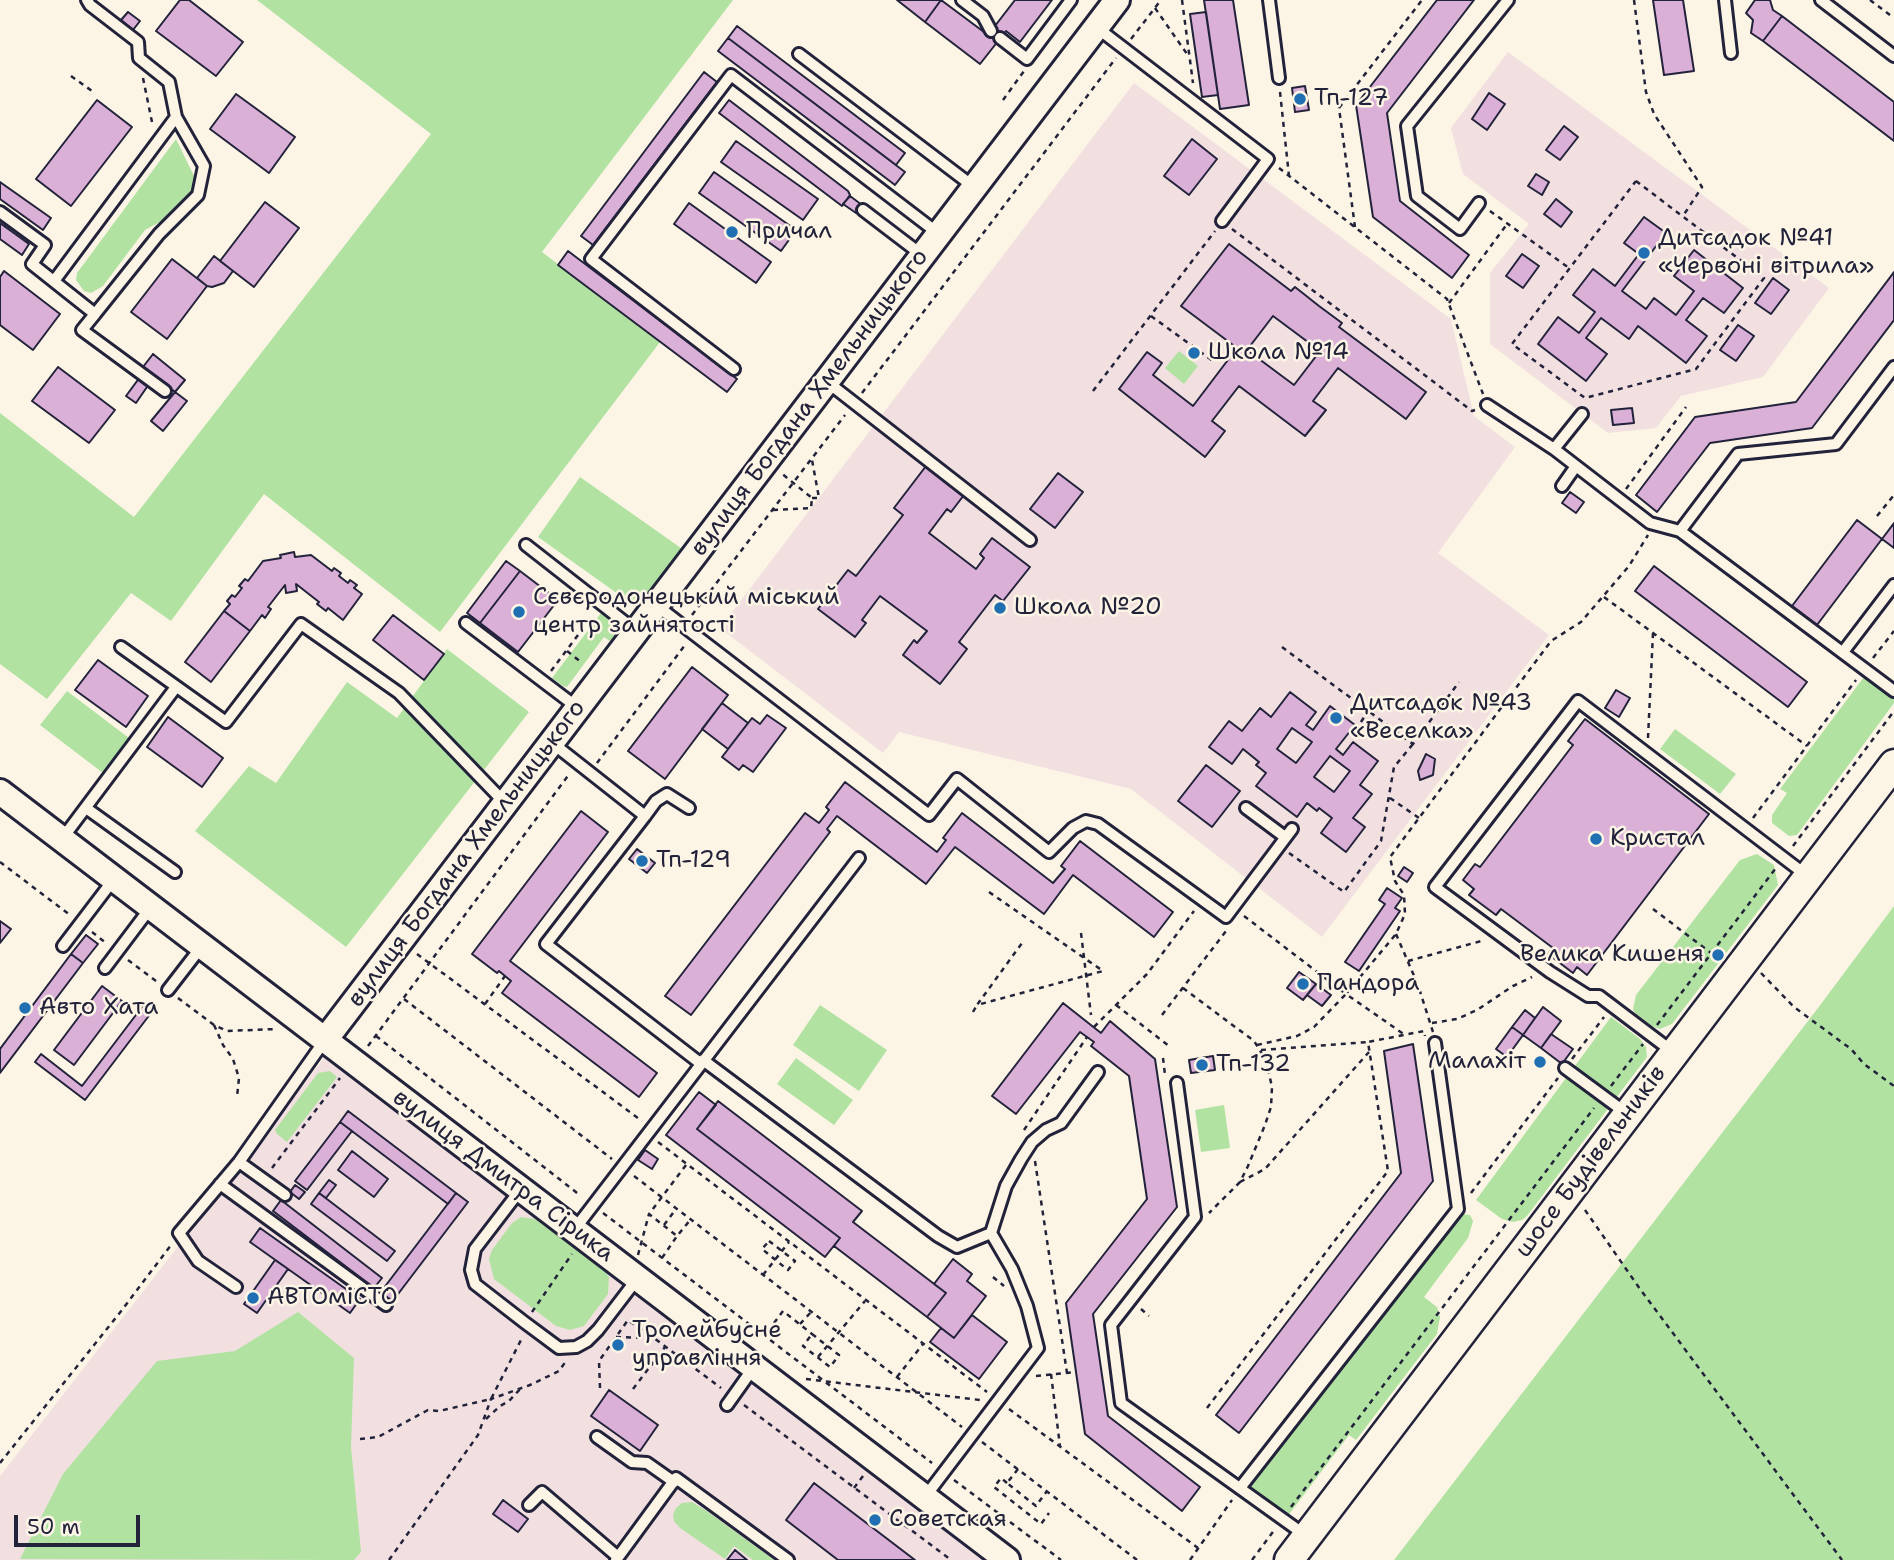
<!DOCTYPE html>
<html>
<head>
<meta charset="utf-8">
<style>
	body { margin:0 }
	#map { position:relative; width:1894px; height:1560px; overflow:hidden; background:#fcf5e5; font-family:"Shantell Sans",sans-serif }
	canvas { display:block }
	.scale { position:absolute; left:14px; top:1515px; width:126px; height:32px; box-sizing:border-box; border:4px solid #22223b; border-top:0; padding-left:9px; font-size:21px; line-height:24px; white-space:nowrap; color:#22223b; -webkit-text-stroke:5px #fcf5e5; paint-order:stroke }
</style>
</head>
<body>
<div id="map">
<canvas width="1894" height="1560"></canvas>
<div class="scale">50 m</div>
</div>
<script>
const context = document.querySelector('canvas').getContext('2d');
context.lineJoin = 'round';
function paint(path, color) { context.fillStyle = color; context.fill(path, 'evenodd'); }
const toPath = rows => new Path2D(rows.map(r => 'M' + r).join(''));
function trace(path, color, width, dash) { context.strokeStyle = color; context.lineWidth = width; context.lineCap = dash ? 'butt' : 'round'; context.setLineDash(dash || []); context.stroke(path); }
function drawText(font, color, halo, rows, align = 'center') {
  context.font = font + ' "Shantell Sans",sans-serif'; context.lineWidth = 5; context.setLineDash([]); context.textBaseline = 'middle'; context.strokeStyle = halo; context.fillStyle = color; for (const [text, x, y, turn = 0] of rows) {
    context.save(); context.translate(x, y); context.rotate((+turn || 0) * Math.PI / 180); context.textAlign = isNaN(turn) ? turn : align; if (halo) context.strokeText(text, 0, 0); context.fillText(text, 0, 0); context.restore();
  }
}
const built = toPath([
	[1508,52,1829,288,1763,377,1681,396,1656,428,1608,433,1490,344,1490,273,1529,224,1463,174,1451,128],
	[1134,83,1451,319,1474,416,1515,447,1438,553,1549,635,1322,937,1131,789,899,732,883,753,720,628],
	[324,1058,988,1560,0,1560,0,1476]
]);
const green = toPath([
	[257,0,733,0,542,252,660,342,440,632,264,494,171,621,131,593,47,699,0,664,0,413,134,517,431,134],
	[176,139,196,180,189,197,167,218,145,230,103,286,91,293,84,291,76,280,77,273],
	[1179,351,1198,366,1184,384,1165,368],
	[580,477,681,548,639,609,538,537],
	[601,613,616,624,617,639,614,644,604,637,567,687,563,686,552,678],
	[447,649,529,712,346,947,195,831,249,766,276,783,347,682,397,718],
	[1864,677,1894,699,1894,703,1797,835,1789,836,1772,823,1772,815,1787,793,1780,789],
	[67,691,129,738,103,773,40,725],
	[1675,729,1736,774,1720,794,1660,749],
	[1757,854,1774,865,1778,885,1672,1024,1660,1029,1652,1026,1635,1013,1633,1009,1636,995,1740,860],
	[1894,906,1894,1560,1394,1560,1818,1008],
	[820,1005,887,1050,859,1091,793,1045],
	[1611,1017,1640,1039,1646,1047,1647,1057,1527,1216,1522,1220,1513,1222,1502,1219,1476,1200],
	[796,1058,853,1100,834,1125,777,1084],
	[330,1071,337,1077,287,1142,277,1134,275,1130,318,1073],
	[1224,1105,1230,1148,1201,1152,1195,1110],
	[1463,1214,1470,1215,1473,1221,1468,1238,1424,1297,1437,1307,1440,1317,1437,1334,1356,1440,1349,1435,1287,1517,1249,1489],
	[521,1217,535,1219,604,1270,609,1277,608,1294,584,1326,570,1330,556,1326,494,1279,489,1259,492,1250,512,1223],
	[298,1312,354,1358,351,1447,361,1552,354,1560,20,1559,63,1474,157,1361,235,1351],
	[692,1502,708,1512,774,1560,753,1560,734,1546,725,1559,680,1528,674,1521,673,1514,676,1508,682,1503]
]);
const building = toPath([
	[180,0,189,0,243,42,216,76,156,31,180,0],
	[897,0,941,0,925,22,897,0],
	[941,0,988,35,1015,0,1052,0,1020,42,1006,31,980,64,925,22,941,0],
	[1204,0,1233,0,1249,105,1220,109,1204,0],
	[1437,0,1474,0,1387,113,1400,201,1469,255,1452,278,1373,217,1356,105,1437,0],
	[1653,0,1683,0,1694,71,1664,75,1653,0],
	[1755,0,1770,0,1773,10,1782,16,1763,41,1751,33,1753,20,1746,13,1755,0],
	[128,12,140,21,133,30,121,20,128,12],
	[1206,12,1218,95,1202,97,1190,14,1206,12],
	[1782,16,1894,102,1894,141,1763,41,1782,16],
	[737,26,905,153,896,165,728,38,737,26],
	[728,38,905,172,895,185,718,51,728,38],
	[704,72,717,82,593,245,581,236,704,72],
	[1305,86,1309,110,1295,112,1292,88,1305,86],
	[1489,93,1505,104,1487,130,1472,119,1489,93],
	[236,94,295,137,269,173,210,129,236,94],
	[97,100,132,127,71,206,36,179,97,100],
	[729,100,848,191,850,195,842,206,719,113,729,100],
	[1564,126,1578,137,1560,160,1546,150,1564,126],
	[1192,139,1217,159,1189,195,1164,176,1192,139],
	[736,141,818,199,803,220,721,162,736,141],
	[714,172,796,230,781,251,699,193,714,172],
	[1536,174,1549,182,1542,195,1528,186,1536,174],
	[0,182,51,218,43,230,0,199,0,182],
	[850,196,862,205,856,213,843,204,850,196],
	[1556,199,1572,212,1561,227,1544,214,1556,199],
	[265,202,299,228,254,287,220,261,265,202],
	[689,203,771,262,756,283,674,224,689,203],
	[1644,217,1666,233,1622,291,1646,309,1654,298,1676,315,1694,291,1674,276,1694,250,1743,288,1724,313,1703,298,1686,320,1707,336,1686,363,1638,326,1629,339,1601,318,1586,338,1607,354,1586,381,1538,344,1558,317,1579,333,1595,312,1573,295,1593,269,1615,286,1639,254,1624,243,1644,217],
	[0,223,29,244,22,255,0,239,0,223],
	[1229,244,1291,291,1295,287,1319,306,1342,323,1339,327,1426,392,1406,419,1338,368,1313,401,1326,410,1305,436,1239,386,1212,421,1225,431,1205,457,1119,389,1147,352,1162,363,1153,375,1193,406,1237,348,1181,306,1229,244],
	[1273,316,1320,351,1294,385,1247,350,1273,316],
	[568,251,737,379,727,392,558,265,568,251],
	[1522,254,1539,266,1523,288,1506,276,1522,254],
	[214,256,233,271,224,283,212,287,207,286,197,278,214,256],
	[172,259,207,286,167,339,131,312,172,259],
	[4,271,60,314,33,350,0,325,0,277,4,271],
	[1894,272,1894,320,1812,428,1710,443,1657,512,1636,495,1695,417,1796,402,1894,272],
	[1773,278,1789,290,1771,314,1755,303,1773,278],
	[1738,325,1754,336,1736,361,1720,350,1738,325],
	[153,354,185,380,175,392,143,367,153,354],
	[58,367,115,410,89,443,32,401,58,367],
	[140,377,149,384,136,403,126,396,140,377],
	[175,392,187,401,163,431,151,421,175,392],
	[1632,408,1634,423,1613,425,1611,410,1632,408],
	[926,466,964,495,951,512,947,509,929,533,976,569,984,558,980,554,992,538,1030,567,1003,601,995,595,959,642,967,649,940,684,903,655,914,640,917,643,927,631,880,596,862,620,866,623,855,637,818,609,848,570,856,576,903,515,894,508,926,466],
	[1058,473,1083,492,1055,528,1030,509,1058,473],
	[1570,492,1584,502,1576,513,1562,503,1570,492],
	[1857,520,1882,539,1817,625,1792,606,1857,520],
	[1894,523,1894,548,1882,539,1894,523],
	[294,552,295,557,311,555,332,571,334,568,341,573,339,576,348,583,350,580,357,585,354,588,362,594,343,620,328,608,326,611,317,604,319,602,296,584,297,591,286,593,285,585,268,607,271,609,265,618,262,615,250,631,224,611,230,604,227,601,232,595,235,597,242,588,239,586,245,579,248,581,263,561,281,558,280,555,294,552],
	[506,561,520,571,480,623,467,613,506,561],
	[1654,566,1807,682,1788,707,1635,591,1654,566],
	[520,571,558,600,518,652,480,623,520,571],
	[224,611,250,631,211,682,185,662,224,611],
	[393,615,444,654,424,680,373,640,393,615],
	[98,660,148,696,126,727,75,690,98,660],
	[692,667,728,695,665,779,628,751,692,667],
	[1616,690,1630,698,1619,717,1605,708,1616,690],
	[1290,692,1316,712,1306,725,1313,730,1330,706,1355,725,1336,749,1343,755,1353,742,1378,761,1360,785,1372,794,1353,818,1365,827,1346,852,1321,833,1332,818,1319,808,1317,811,1307,803,1297,817,1256,786,1266,773,1256,765,1259,762,1243,749,1232,764,1209,747,1229,721,1242,731,1260,708,1271,717,1290,692],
	[1292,728,1312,742,1296,763,1277,749,1292,728],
	[1330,756,1350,771,1334,792,1314,777,1330,756],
	[722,703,748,723,728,749,702,729,722,703],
	[767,715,786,728,753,772,743,765,739,770,722,757,752,718,760,724,767,715],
	[168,717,223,758,202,787,147,747,168,717],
	[1585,719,1709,814,1587,975,1577,967,1573,973,1548,954,1553,948,1501,909,1496,915,1469,895,1474,889,1463,880,1475,864,1480,867,1573,745,1568,741,1585,719],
	[1426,754,1435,759,1433,775,1420,780,1418,771,1426,754],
	[1206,765,1240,791,1212,827,1178,801,1206,765],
	[845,782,937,852,946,840,943,838,962,813,1053,883,1065,869,1061,866,1080,841,1173,912,1154,937,1073,875,1044,914,955,847,926,884,837,816,827,829,830,832,691,1015,665,996,805,813,819,823,829,810,826,807,845,782],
	[581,811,608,832,510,961,657,1073,639,1097,502,993,511,981,499,971,497,973,472,954,581,811],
	[637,849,655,863,647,873,629,859,637,849],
	[1404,867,1413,873,1407,882,1398,876,1404,867],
	[1387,888,1402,898,1395,908,1400,911,1359,971,1345,962,1385,904,1379,900,1387,888],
	[0,921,11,929,0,943,0,921],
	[86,935,98,944,83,963,71,954,86,935],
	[71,954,83,963,0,1073,0,1049,71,954],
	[1299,972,1316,984,1303,1000,1287,988,1299,972],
	[1316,984,1331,995,1322,1006,1307,995,1316,984],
	[102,986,122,1001,74,1065,54,1050,102,986],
	[145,1003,154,1009,85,1100,35,1062,41,1054,82,1086,145,1003],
	[1063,1003,1101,1033,1110,1021,1155,1059,1177,1207,1093,1314,1108,1416,1200,1487,1182,1511,1085,1434,1066,1303,1147,1199,1129,1076,1091,1046,1094,1042,1080,1032,1016,1114,992,1096,1063,1003],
	[1543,1007,1561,1021,1541,1048,1523,1035,1543,1007],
	[1525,1010,1535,1018,1523,1035,1512,1027,1525,1010],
	[1512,1027,1523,1035,1507,1057,1496,1049,1512,1027],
	[1551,1034,1573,1049,1562,1064,1541,1048,1551,1034],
	[1413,1044,1433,1181,1239,1433,1216,1415,1401,1173,1384,1051,1413,1044],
	[1213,1056,1215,1070,1191,1073,1189,1060,1213,1056],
	[699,1092,716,1105,697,1129,840,1238,825,1257,666,1135,699,1092],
	[718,1101,862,1211,853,1222,946,1293,927,1317,834,1246,840,1238,697,1129,718,1101],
	[348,1111,456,1193,448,1204,340,1122,348,1111],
	[340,1122,352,1131,307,1190,295,1181,340,1122],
	[645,1150,658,1159,652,1169,638,1160,645,1150],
	[352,1151,388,1179,374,1197,338,1170,352,1151],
	[329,1180,336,1185,326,1198,319,1193,329,1180],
	[295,1185,305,1192,299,1199,290,1192,295,1185],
	[319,1193,395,1251,387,1261,311,1204,319,1193],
	[456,1193,468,1202,392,1302,380,1293,456,1193],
	[281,1200,382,1278,374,1288,273,1211,281,1200],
	[260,1228,360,1299,350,1313,250,1242,260,1228],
	[953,1259,972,1274,967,1281,986,1296,954,1338,927,1317,946,1293,934,1284,953,1259],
	[275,1260,288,1269,257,1313,244,1304,275,1260],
	[972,1315,1007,1342,979,1379,930,1342,941,1328,954,1338,972,1315],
	[609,1390,658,1425,640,1451,591,1416,609,1390],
	[814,1483,915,1560,838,1560,786,1520,814,1483],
	[503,1500,528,1519,518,1532,493,1514,503,1500],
	[735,1550,747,1560,727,1560,735,1550]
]);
const path = toPath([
	[1182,0,1193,83],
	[1634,0,1646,92,1654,114,1702,187,1683,216],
	[1870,0,1894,18],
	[1155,8,1187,54],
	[1131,39,1161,0],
	[71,76,92,91],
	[143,78,153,127],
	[1280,92,1289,176],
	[1003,100,1024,71],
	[1279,168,1447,299,1483,394],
	[1636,181,1764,278,1696,369,1585,398,1512,344,1636,181],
	[1490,211,1569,268],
	[1355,227,1339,108,1422,0],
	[1232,229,1472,411,1475,410],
	[1449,303,1507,224],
	[1151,316,1213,361],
	[1093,391,1215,231],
	[862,393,1116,58],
	[1626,489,1686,407],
	[812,498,819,498,812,460],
	[773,510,811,508,812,498,781,473],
	[1877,516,1894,495],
	[1604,597,1807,746],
	[692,615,845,415],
	[1282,647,1413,744,1459,682],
	[567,651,581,662],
	[1873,658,1894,631],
	[551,671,593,615],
	[1361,722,1368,711],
	[1648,738,1653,633],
	[597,763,685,645],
	[1390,798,1419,818],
	[1753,818,1856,680],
	[1793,846,1894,711],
	[1289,853,1344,892,1381,841,1394,767,1413,744],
	[0,862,70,915],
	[989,892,1103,971,977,1005,1022,943],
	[1653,909,1711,953],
	[1244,916,1346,994,1396,934,1405,914,1404,895,1395,881,1390,857,1551,641,1581,622,1629,566,1648,535],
	[92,932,106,943],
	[1081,933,1091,1015],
	[1396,934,1418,985,1433,1032],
	[417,954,642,1121],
	[128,960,156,981],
	[1408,961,1485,940],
	[1761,973,1794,1007,1851,1049,1864,1064,1894,1086],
	[1183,988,1254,1041,1266,1060,1272,1087,1271,1107,1265,1125,1248,1166,1240,1182,1209,1213],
	[178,998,214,1025,227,1031,276,1029],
	[404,999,612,1159],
	[485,1004,505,976],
	[1116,1005,1169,1046],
	[973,1012,977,1005],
	[1162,1015,1226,931],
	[1432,1023,1457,1019,1477,1010,1513,986,1532,977],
	[214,1025,223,1045,233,1059,239,1078,237,1097],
	[1657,1025,1776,868],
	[1094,1027,1147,974,1194,911],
	[376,1036,581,1196],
	[1257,1045,1297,1036,1314,1027,1346,994,1405,1035],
	[368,1046,570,773],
	[1261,1050,1368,1042],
	[1163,1058,1165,1075],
	[1572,1059,1604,1017],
	[1611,1086,1643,1044],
	[1024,1130,1087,1037],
	[658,1142,987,1392],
	[1035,1161,1067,1373],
	[686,1165,649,1214,677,1236,691,1219],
	[272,1168,340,1078],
	[634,1176,962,1427],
	[1240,1182,1265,1169,1369,1052],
	[1471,1193,1558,1078],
	[1585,1210,1640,1289,1842,1560],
	[603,1213,932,1463],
	[664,1225,676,1209],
	[769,1241,795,1261,788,1270,762,1249,769,1241],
	[638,1255,649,1214],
	[662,1258,677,1236],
	[763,1275,789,1242],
	[993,1277,1004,1286],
	[1141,1309,1149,1316],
	[532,1312,572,1254],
	[774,1323,783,1311,812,1334],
	[800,1324,812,1311],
	[812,1334,839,1355,830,1367,803,1346,812,1334],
	[616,1337,654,1338,721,1388],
	[818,1357,865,1301],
	[1051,1374,1060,1446],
	[1036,1376,1076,1372],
	[897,1377,923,1344],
	[806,1379,980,1400],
	[600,1388,599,1361,628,1320,653,1338],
	[633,1389,665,1347],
	[744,1405,951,1560],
	[1207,1408,1388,1171,1368,1042,1424,1031,1425,1036],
	[1009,1409,1198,1548],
	[486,1419,500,1406,509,1401,522,1387],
	[360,1439,378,1437,428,1410,439,1411,491,1399,523,1336],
	[982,1442,1137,1560],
	[0,1463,122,1310,171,1245],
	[1018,1469,1007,1483,1036,1506,1047,1491],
	[954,1480,1061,1560],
	[1007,1483,1001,1478,994,1487,1041,1524,1049,1513],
	[854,1488,863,1476],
	[1291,1507,1594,1108],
	[389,1560,478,1435,491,1399,530,1385,559,1371,566,1361],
	[1190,1560,1232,1500],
	[1252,1560,1275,1529]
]);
const service = toPath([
	[962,0,983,16,991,31],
	[1269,0,1279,78],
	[1725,0,1731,53],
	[1821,0,1894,56],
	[1096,27,1268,159,1222,221],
	[1000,38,1027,59,1071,0],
	[799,54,974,187],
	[1479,203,1460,229,1417,196,1407,126,1508,0],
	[863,210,922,255],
	[0,212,45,245,32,264,95,314,159,234,198,195,204,166,176,117,169,82,139,58,138,42,90,5,87,0],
	[54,281,176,117],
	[95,314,82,330,165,391],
	[1894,367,1836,444,1738,454,1680,531,1894,691],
	[734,369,591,259,731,75,939,234],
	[826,381,1030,540],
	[1487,405,1554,449,1650,523,1680,531],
	[1554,449,1582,414],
	[1562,486,1576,466],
	[526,545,636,631],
	[656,605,929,815,957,779,1049,852,1073,828,1086,821,1098,824,1226,917,1292,829],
	[466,623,578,708],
	[121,647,226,722,301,624,399,693,505,803],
	[1843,652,1894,585],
	[551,742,645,816,546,944,700,1063],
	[86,808,175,872],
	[1246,808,1285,837],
	[645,816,656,801,667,794,689,808],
	[62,839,176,687],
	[63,946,114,879],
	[105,968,151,907],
	[168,990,202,946],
	[1673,1052,1599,996,1588,996,1550,972,1435,887,1578,701,1806,875],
	[703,1060,938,1236,957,1247,991,1233],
	[1565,1068,1626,1113],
	[1177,1083,1195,1217,1111,1325,1121,1403,1305,1535],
	[239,1162,285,1195],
	[220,1184,386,1305],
	[521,1189,475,1249,471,1270,475,1284,524,1322,559,1348,576,1347,587,1341,598,1330,637,1279],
	[574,1230,859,858],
	[236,1287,198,1261,179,1233,239,1162,325,1040],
	[727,1405,754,1367],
	[597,1437,632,1462,647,1463,674,1482],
	[1240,1488,1458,1209,1435,1043],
	[925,1497,1038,1348,1027,1306,1012,1269,991,1233,1006,1186,1021,1159,1032,1142,1046,1130,1061,1123,1098,1072],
	[529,1505,542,1492,618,1557],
	[616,1560,676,1478,788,1560]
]);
const tertiary = toPath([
	[0,792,1007,1560],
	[325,1040,1117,0]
]);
const secondary = toPath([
	[1289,1560,1894,764]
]);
const markers = [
	[1300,99,7,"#1f6fb2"],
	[732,232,7,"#1f6fb2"],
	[1644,253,7,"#1f6fb2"],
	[1194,353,7,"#1f6fb2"],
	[1000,608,7,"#1f6fb2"],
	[519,612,7,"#1f6fb2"],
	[1336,718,7,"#1f6fb2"],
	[1596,839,7,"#1f6fb2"],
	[642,861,7,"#1f6fb2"],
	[1718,955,7,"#1f6fb2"],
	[1303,984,7,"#1f6fb2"],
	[25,1008,7,"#1f6fb2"],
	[1540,1062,7,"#1f6fb2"],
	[1202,1065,7,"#1f6fb2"],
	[253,1298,7,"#1f6fb2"],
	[618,1345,7,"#1f6fb2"],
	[875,1520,7,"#1f6fb2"]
];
const poiNames = [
	["Тп-127",1314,99],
	["Причал",746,232],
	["Дитсадок №41",1658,239],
	["«Червоні вітрила»",1658,267],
	["Школа №14",1208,353],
	["Сєвєродонецький міський",533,598],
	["центр зайнятості",533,626],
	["Школа №20",1014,608],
	["Дитсадок №43",1350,704],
	["«Веселка»",1350,732],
	["Кристал",1610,839],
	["Тп-129",656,861],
	["Велика Кишеня",1704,955,"right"],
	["Пандора",1317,984],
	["Авто Хата",39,1008],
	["Малахіт",1526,1062,"right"],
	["Тп-132",1216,1065],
	["АВТОміСТО",267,1298],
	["Тролейбусне",632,1331],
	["управління",632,1359],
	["Советская",889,1520]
];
const streetNames = [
	["вулиця Богдана Хмельницького",810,403,-53],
	["вулиця Богдана Хмельницького",467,854,-53],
	["шосе Будівельників",1591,1162,-53],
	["вулиця Дмитра Сірика",503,1176,37]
];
paint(built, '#f2e0e1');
paint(green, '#b1e2a2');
paint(building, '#dab0d7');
trace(building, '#22223b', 2);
trace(service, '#22223b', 16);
trace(tertiary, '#22223b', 30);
trace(secondary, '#22223b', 33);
trace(path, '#22223b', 2.5, [5, 5]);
trace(service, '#fcf5e5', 10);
trace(tertiary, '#fcf5e5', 24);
trace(secondary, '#fcf5e5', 28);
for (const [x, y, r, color] of markers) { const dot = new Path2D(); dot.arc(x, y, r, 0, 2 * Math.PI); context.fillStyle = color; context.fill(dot); trace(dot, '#fcf5e5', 2.5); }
drawText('24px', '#22223b', '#fcf5e5', poiNames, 'left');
drawText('24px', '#22223b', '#fcf5e5', streetNames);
</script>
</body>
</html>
